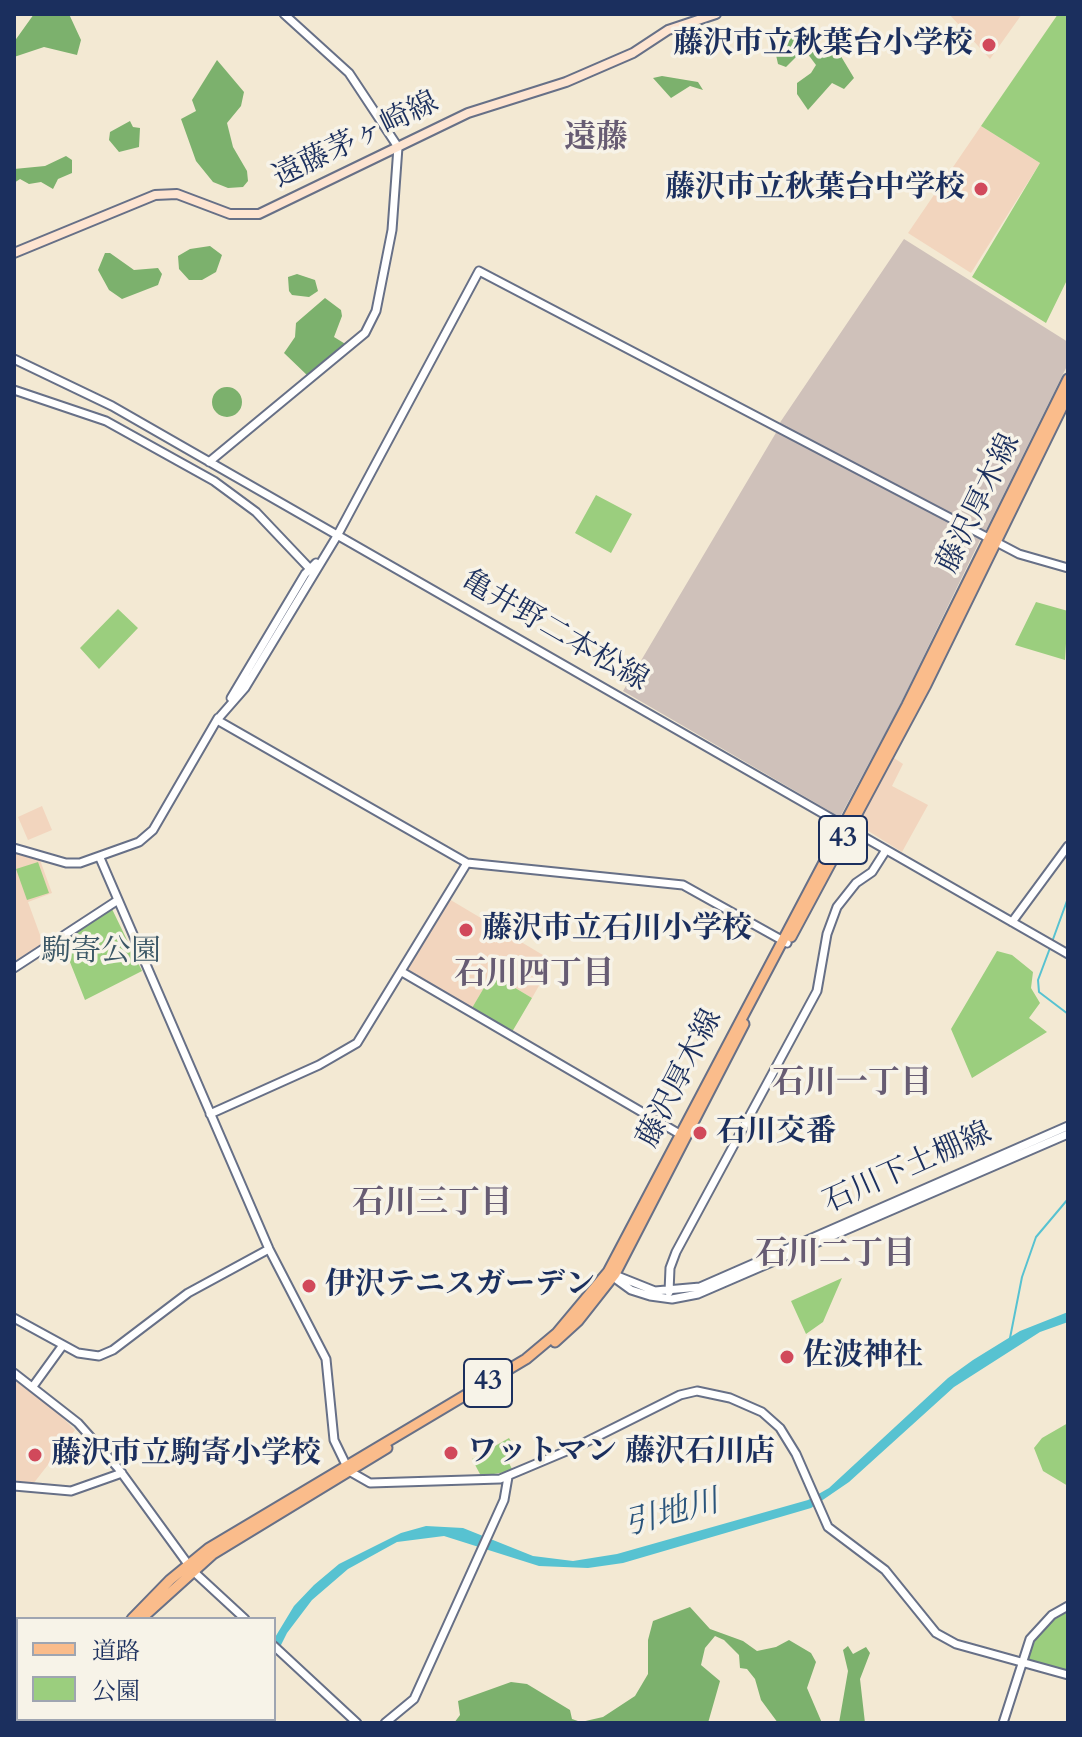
<!DOCTYPE html>
<html>
<head>
<meta charset="utf-8">
<style>
	body { margin:0 }
	#map { position:relative; width:1082px; height:1737px; overflow:hidden; background:#f3e9d3; font-family:Cardo,"Noto Serif JP",serif }
	canvas { display:block }
	.frame { position:absolute; inset:0; border:16px solid #1b2f5e; pointer-events:none }
	.legend { position:absolute; left:16px; top:1617px; width:260px; height:104px; box-sizing:border-box; background:#f7f3e8; border:2px solid #9fa5b1; margin:0; padding:10px 14px; list-style:none; font-size:24px; color:#1b2f5e }
	.legend li { display:flex; align-items:center; gap:16px; height:40px }
	.legend b { width:40px; border:2px solid #9fa5b1 }
</style>
</head>
<body>
<div id="map">
<canvas width="1082" height="1737"></canvas>
<div class="frame"></div>
<ul class="legend">
<li><b style="height:10px;background:#fabc8b"></b>道路</li>
<li><b style="height:22px;background:#9bce7e"></b>公園</li>
</ul>
</div>
<script>
const context = document.querySelector('canvas').getContext('2d');
context.lineJoin = 'round';
function paint(path, color) { context.fillStyle = color; context.fill(path, 'evenodd'); }
const toPath = rows => new Path2D(rows.map(r => 'M' + r).join(''));
function trace(path, color, width, dash) { context.strokeStyle = color; context.lineWidth = width; context.lineCap = dash ? 'butt' : 'round'; context.setLineDash(dash || []); context.stroke(path); }
function drawText(font, color, halo, rows, align = 'center') {
  context.font = font + ' Cardo,"Noto Serif JP",serif'; context.lineWidth = 7; context.setLineDash([]); context.textBaseline = 'middle'; context.strokeStyle = halo; context.fillStyle = color; for (const [text, x, y, turn = 0] of rows) {
    context.save(); context.translate(x, y); context.rotate((+turn || 0) * Math.PI / 180); context.textAlign = isNaN(turn) ? turn : align; if (halo) context.strokeText(text, 0, 0); context.fillText(text, 0, 0); context.restore();
  }
}
const built = toPath([
	[949,14,1022,14,990,59],
	[981,126,1040,163,971,273,908,233],
	[894,758,903,764,892,786,928,805,902,852,857,824],
	[42,806,52,830,28,840,18,817],
	[14,853,40,860,52,893,28,902,43,943,14,962],
	[449,899,553,961,532,998,492,974,472,1008,407,969],
	[14,1380,49,1404,75,1430,33,1484,14,1480]
]);
const industrial = toPath([
	[904,239,1068,342,1068,364,985,532,779,424],
	[777,431,981,538,898,709,840,817,623,691]
]);
const green = toPath([
	[1058,14,1068,14,1068,278,1046,323,972,277,1040,163,981,126],
	[596,495,632,514,611,553,575,533],
	[1036,602,1068,611,1065,660,1015,645],
	[118,609,138,628,99,669,80,648],
	[38,862,49,893,27,900,16,869],
	[112,909,142,971,85,1000,62,942],
	[997,951,1012,955,1033,972,1031,988,1040,1003,1029,1018,1047,1032,972,1078,951,1029],
	[492,974,532,998,512,1032,472,1008],
	[842,1278,823,1322,806,1334,791,1301],
	[1068,1423,1068,1486,1043,1471,1034,1448,1042,1438],
	[509,1438,516,1450,506,1457,513,1471,481,1476,472,1459],
	[1068,1607,1068,1672,1025,1659,1033,1637]
]);
const forest = toPath([
	[34,14,69,14,81,40,77,55,44,47,14,57,14,42],
	[804,35,822,48,836,48,854,78,844,89,832,83,808,110,797,94,797,83,811,73,816,65,804,49,786,67,778,64,774,46,790,36],
	[217,60,244,92,241,106,227,123,233,147,247,171,248,181,243,187,228,188,213,182,196,161,181,119,196,111,192,100],
	[662,76,698,82,703,90,690,86,671,98,653,78],
	[130,121,133,127,140,128,139,147,119,152,109,140,110,132],
	[66,156,72,160,72,173,58,179,53,189,41,182,29,184,20,179,14,183,14,169,45,166],
	[210,246,222,255,216,272,202,280,189,280,179,269,178,256,190,249],
	[105,253,110,253,134,270,158,268,162,274,158,285,122,299,109,290,98,270],
	[297,274,315,280,318,291,309,297,292,295,289,291,288,277],
	[325,298,341,310,342,316,334,337,347,345,309,377,284,353,295,337,296,323],
	'212 402a15 15 0 1 1 30 0a15 15 0 1 1-30 0Z',
	[690,1607,710,1629,743,1641,757,1651,776,1647,789,1640,811,1653,816,1662,807,1688,822,1723,778,1723,761,1700,755,1679,747,1669,740,1668,739,1655,724,1640,715,1636,705,1648,701,1665,720,1681,708,1723,454,1723,460,1715,458,1701,511,1682,527,1684,570,1710,572,1719,581,1722,603,1717,635,1696,648,1674,648,1640,653,1621],
	[848,1646,853,1654,866,1647,870,1653,860,1679,865,1723,839,1723,848,1671,843,1650]
]);
const water = toPath([
	[1068,1312,1068,1322,1040,1332,954,1387,849,1482,811,1508,623,1563,588,1568,539,1566,444,1536,397,1542,348,1569,312,1600,287,1633,274,1659,274,1639,294,1606,314,1585,339,1564,401,1533,426,1526,463,1528,533,1556,573,1561,617,1554,808,1500,829,1488,948,1378,973,1360,1020,1331]
]);
const stream = toPath([
	[1052,942,1068,898],
	[1050,948,1038,980,1039,992,1068,1014],
	[1010,1338,1022,1277,1036,1237,1068,1199]
]);
const tertiary = toPath([
	[14,359,112,406,1068,954],
	[14,390,106,421,214,481,256,512,312,571],
	[209,462,365,333,376,311,392,230,398,147,349,73,284,14],
	[231,698,305,574,316,563],
	[217,720,245,688,337,536,479,271,1019,554,1068,568],
	[217,720,467,863,683,885,787,943],
	[14,848,66,863,80,863,139,842,153,830,218,718],
	[100,858,269,1249,326,1359,334,1440,349,1471,370,1483,500,1479,576,1447,680,1395,697,1391,730,1398,762,1412,780,1428,796,1454,828,1527,885,1570,936,1633,956,1644,1068,1675],
	[1012,922,1068,846],
	[14,968,118,900],
	[402,972,683,1136],
	[210,1114,319,1065,357,1043,467,863],
	[610,1273,655,1291,700,1287,1068,1126],
	[609,1274,631,1290,650,1296,672,1299,698,1294,1068,1134],
	[669,1292,670,1268,676,1252,817,991,827,934,837,907,856,883,872,872,886,850],
	[14,1318,78,1353,99,1356,113,1350,188,1293,269,1249],
	[14,1373,78,1423,118,1468,193,1571,245,1619],
	[34,1385,63,1345],
	[14,1486,71,1491,122,1473],
	[274,1646,357,1723],
	[385,1723,414,1699,504,1500,508,1477],
	[1003,1723,1030,1639,1052,1615,1068,1606]
]);
const secondary = toPath([
	[14,253,155,195,177,194,230,214,259,214,468,113,566,82,633,53,668,30,716,14]
]);
const primary = toPath([
	[791,937,926,685,1068,395],
	[555,1342,578,1321,615,1274,744,1024],
	[132,1619,170,1580,209,1548,526,1359,557,1333,608,1272,907,705,1068,379],
	[141,1619,213,1554,387,1448],
	[61,1723,64,1719]
]);
const markers = [
	[989,45,8,"#d1495b"],
	[981,189,8,"#d1495b"],
	[466,930,8,"#d1495b"],
	[700,1133,8,"#d1495b"],
	[309,1286,8,"#d1495b"],
	[787,1357,8,"#d1495b"],
	[451,1453,8,"#d1495b"],
	[35,1455,8,"#d1495b"]
];
const shields = [
	[843,840,48],
	[488,1383,48]
];
const shieldNames = [
	["43",843,840],
	["43",488,1383]
];
const poiNames = [
	["藤沢市立秋葉台小学校",973,45,"right"],
	["藤沢市立秋葉台中学校",965,189,"right"],
	["藤沢市立石川小学校",482,930],
	["石川交番",716,1133],
	["伊沢テニスガーデン",325,1286],
	["佐波神社",803,1357],
	["ワットマン 藤沢石川店",467,1453],
	["藤沢市立駒寄小学校",51,1455]
];
const streetNames = [
	["遠藤茅ヶ崎線",356,141,-26],
	["藤沢厚木線",980,504,-64],
	["亀井野二本松線",554,632,30],
	["藤沢厚木線",681,1079,-63],
	["石川下土棚線",908,1169,-24]
];
const parkNames = [
	["駒寄公園",101,953]
];
const neighbourhoodNames = [
	["遠藤",596,140],
	["石川四丁目",534,976],
	["石川一丁目",852,1085],
	["石川三丁目",432,1205],
	["石川二丁目",835,1256]
];
const waterNames = [
	["引地川",672,1515,-15]
];
paint(built, '#f2d5be');
paint(industrial, '#cfc1ba');
paint(green, '#9bce7e');
paint(forest, '#7cb16d');
paint(water, '#57c2d1');
trace(stream, '#57c2d1', 2);
trace(tertiary, '#677087', 11);
trace(secondary, '#677087', 12);
trace(primary, '#677087', 13);
trace(tertiary, '#fff', 7);
trace(secondary, '#fde4d1', 8);
trace(primary, '#fabc8b', 9);
for (const [x, y, r, color] of markers) { const dot = new Path2D(); dot.arc(x, y, r, 0, 2 * Math.PI); context.fillStyle = color; context.fill(dot); trace(dot, '#f7f3e8', 3); }
for (const [x, y, w] of shields) { const box = new Path2D(); box.roundRect(x - w / 2, y - 24, w, 48, 6); context.fillStyle = '#f7f3e8'; context.fill(box); trace(box, '#1b2f5e', 2); }
drawText('bold 28px', '#1b2f5e', null, shieldNames);
drawText('bold 30px', '#1b2f5e', '#f7f3e8', poiNames, 'left');
drawText('30px', '#1b2f5e', '#f7f3e8', streetNames);
drawText('30px', '#3b5766', '#f7f3e8', parkNames);
drawText('bold 32px', '#675c73', '#f7f3e8', neighbourhoodNames);
drawText('italic 32px', '#2a547b', '#f7f3e8', waterNames);
</script>
</body>
</html>
